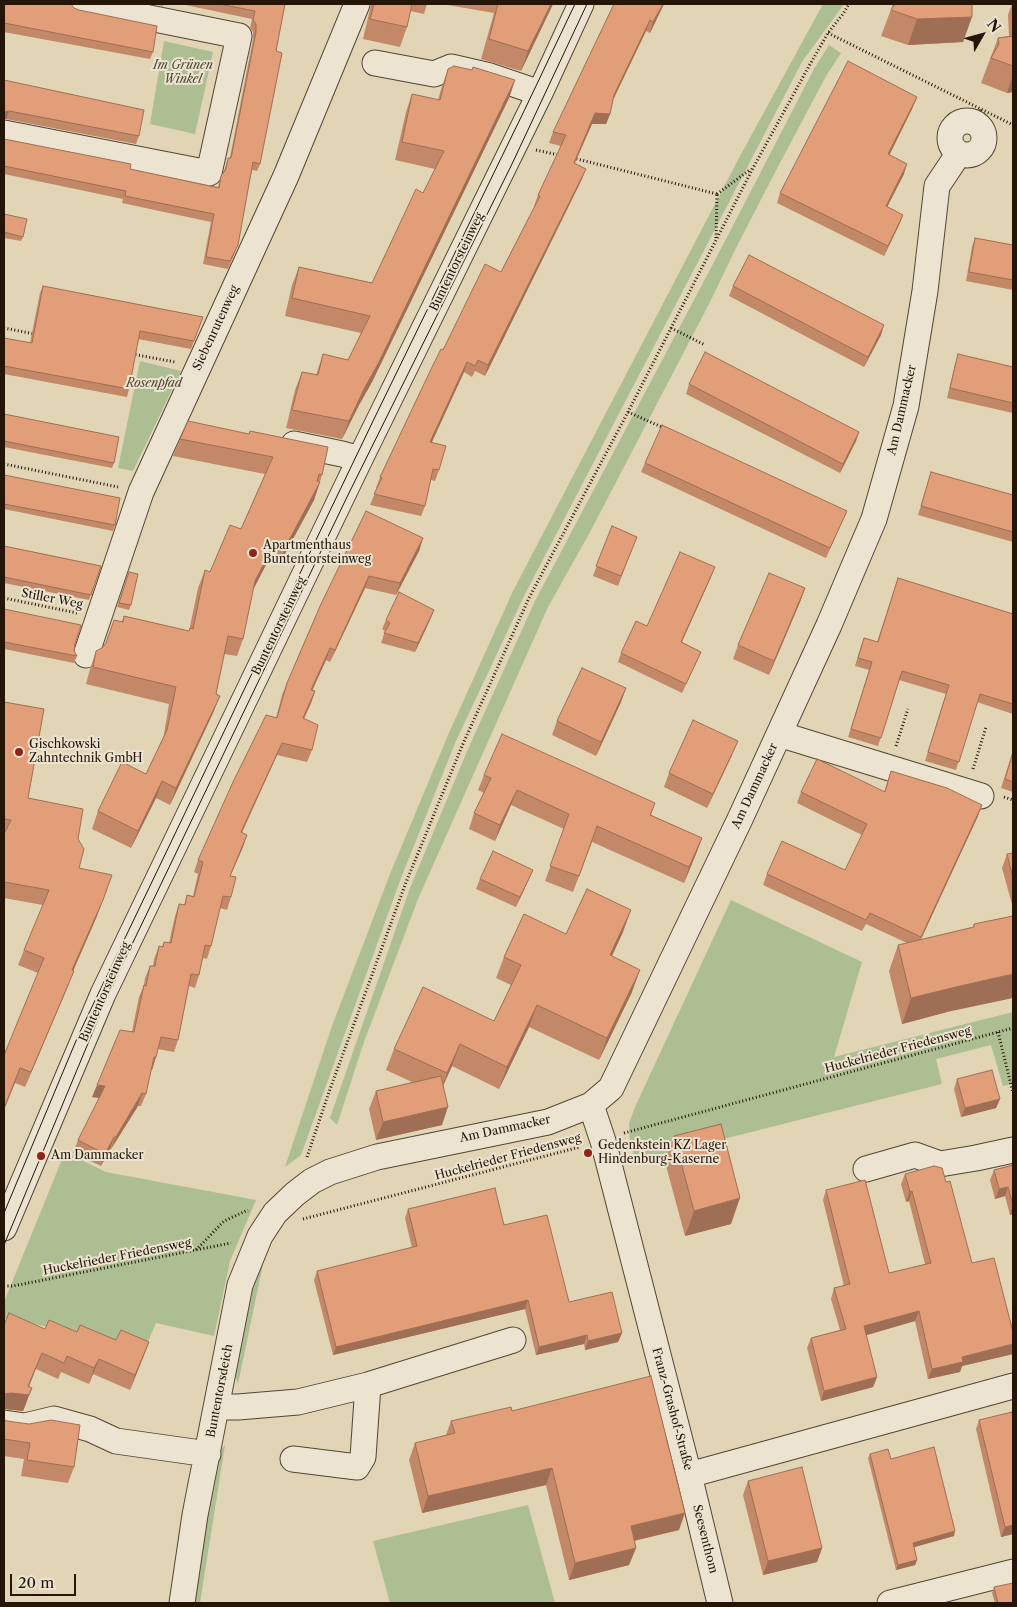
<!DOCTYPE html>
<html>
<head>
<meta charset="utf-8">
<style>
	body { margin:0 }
	#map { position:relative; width:1017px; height:1607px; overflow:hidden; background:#e1d5b6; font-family:"Libre Caslon Text",serif }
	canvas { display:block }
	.frame { position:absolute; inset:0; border:5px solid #241507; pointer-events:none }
	.north { position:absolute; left:957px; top:10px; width:50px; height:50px; -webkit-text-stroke:4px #ece4d0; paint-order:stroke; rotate:52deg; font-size:14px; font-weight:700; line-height:20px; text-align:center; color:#241507 }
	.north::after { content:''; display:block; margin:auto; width:18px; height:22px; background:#241507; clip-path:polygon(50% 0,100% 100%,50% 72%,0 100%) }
	.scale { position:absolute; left:10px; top:1574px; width:66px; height:22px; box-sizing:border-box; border:2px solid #241507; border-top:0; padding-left:6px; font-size:15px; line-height:18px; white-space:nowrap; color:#241507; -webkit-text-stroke:4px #ece4d0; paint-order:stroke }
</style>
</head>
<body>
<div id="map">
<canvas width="1017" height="1607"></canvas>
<div class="frame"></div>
<div class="north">N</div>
<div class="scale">20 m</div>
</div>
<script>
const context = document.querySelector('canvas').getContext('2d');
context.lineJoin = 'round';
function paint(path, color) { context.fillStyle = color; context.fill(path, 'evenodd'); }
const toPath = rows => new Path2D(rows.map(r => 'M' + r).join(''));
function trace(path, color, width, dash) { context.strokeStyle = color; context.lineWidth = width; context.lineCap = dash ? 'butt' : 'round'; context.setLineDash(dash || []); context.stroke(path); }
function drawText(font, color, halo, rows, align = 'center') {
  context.font = font + ' "Libre Caslon Text",serif'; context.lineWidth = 4; context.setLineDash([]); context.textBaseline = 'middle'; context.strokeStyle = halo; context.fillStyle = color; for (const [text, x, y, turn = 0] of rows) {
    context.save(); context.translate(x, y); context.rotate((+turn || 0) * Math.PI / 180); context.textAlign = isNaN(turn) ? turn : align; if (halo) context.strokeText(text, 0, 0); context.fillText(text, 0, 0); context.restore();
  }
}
const green = toPath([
	[823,4,844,4,802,62,524,596,456,741,401,878,301,1155,285,1167,332,1026,390,874,448,735,513,591,739,158],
	[164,41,213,52,195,134,150,124],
	[829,45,841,53,826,76,771,180,736,248,709,304,589,534,548,607,418,899,364,1042,337,1125,330,1118,410,888,468,749,535,601,724,243,814,69],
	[140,361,181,371,133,471,118,468],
	[731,900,862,962,834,1057,1013,1012,1013,1084,1003,1086,991,1045,936,1059,942,1084,636,1161,630,1143,629,1123,635,1107],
	[65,1152,106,1172,256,1200,230,1261,214,1336,156,1323,146,1346,4,1318,4,1302],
	[267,1245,238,1384,233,1370,249,1296],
	[225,1445,200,1603,192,1603,217,1454],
	[528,1505,555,1603,390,1603,373,1541]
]);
const path = toPath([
	[828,33,1013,125],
	[974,123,982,108],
	[536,150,559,155],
	[573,158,717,194],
	[717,194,751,169],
	[716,238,717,194],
	[4,328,35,334],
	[671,328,705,345],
	[132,354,175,362],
	[628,412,664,428],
	[4,464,118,487],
	[4,598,77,613],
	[896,746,908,709],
	[973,769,986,727],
	[1004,797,1013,800],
	[998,1032,1013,1093],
	[624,1133,1013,1028],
	[307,1157,329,1092,405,885,462,746,529,598,628,412,753,168,809,66,828,33,843,14,849,4],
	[303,1219,580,1147],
	[196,1250,224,1221,248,1210],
	[4,1286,13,1286,231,1243]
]);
const minor = toPath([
	[375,63,434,74,451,67,490,76,540,93],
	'950 138a17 17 0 1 1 34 0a17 17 0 1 1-34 0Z',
	[4,133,209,173,239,36,80,4],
	[294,444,342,454,360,459],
	[86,655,141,492,286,176,357,4],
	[779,734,981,796],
	[591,1105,603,1141,689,1475,720,1603],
	[866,1169,915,1155,940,1164,976,1158,1013,1150],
	[4,1228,103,994,360,459,540,93,581,4],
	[217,1407,238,1407,298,1402,368,1385,513,1340],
	[4,1423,25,1426,54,1419,90,1429,116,1441,208,1454],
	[293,1459,357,1467,363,1457,368,1385],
	[689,1475,1013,1386],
	[182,1603,195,1515,240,1285,260,1236,275,1213,295,1194,312,1181,330,1172,377,1157,548,1122,591,1105,611,1088,740,819,829,625,874,519,906,406,925,291,937,186,959,153],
	[890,1603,1013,1572]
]);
const tram = toPath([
	[4,1213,78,1036,374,419,525,109,575,4],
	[4,1245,104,1005,124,961,347,497,512,164,587,4]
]);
const wall = toPath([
	[4,4,74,8,153,52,150,59,4,32],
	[152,4,163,4,163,6],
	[181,4,285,4,276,51,260,164,257,171,252,170,235,253,228,269,203,264,211,222,122,203,123,199,4,174,4,139,130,169,218,187,221,176,224,171,228,158,230,158,232,147,253,39,253,32,250,28,252,19],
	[371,4,427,4,424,14,410,11,407,27,400,47,363,39,370,9],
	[442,4,553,4,521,71,481,59,494,13],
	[663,4,664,4,663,6,650,33,646,31,613,100,610,114,606,124,592,124,575,163,582,179,485,376,475,371,472,377,464,372,431,442,439,470,435,481,431,480,425,506,421,516,370,505,377,488,376,488,380,477,443,350,501,272,535,206,534,206,538,195,561,146,549,143,553,132],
	[893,4,972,4,963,42,908,45,881,36],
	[1012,4,1013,4,1013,92,1007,93,981,83,998,38,1009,36,1008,15],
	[448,69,515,80,509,98,372,382,359,405,342,439,286,428,295,390,302,372,316,375,323,354,348,360,361,333,285,316,292,285,299,267,372,283,423,193,435,169,395,160,406,112,412,94,438,100,442,86],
	[4,80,139,136,136,144,6,119,4,119],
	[913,107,889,155,904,174,887,207,903,215,899,225,884,256,777,203,780,193],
	[4,214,23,237,21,241,4,238],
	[975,238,1013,245,1013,290,966,281,972,247],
	[43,286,203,317,191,349,138,339,129,389,127,397,4,374,4,338,30,343,40,293],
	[733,286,881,335,864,367,729,296],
	[958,354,1013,367,1013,413,947,398,955,364],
	[689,384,859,432,856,441,840,473,686,394],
	[4,414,114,463,112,468,4,447],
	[188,421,322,475,314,500,280,563,269,559,253,589,243,639,237,656,224,654,216,694,213,713,170,805,156,798,131,848,92,829,98,811,146,774,163,740,169,704,86,684,90,669,96,651,102,648,122,621,124,616,189,631,198,588,205,570,210,572,241,529,265,474,173,456,180,439],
	[645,463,847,511,843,520,826,558,641,472],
	[931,472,1013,495,1013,542,918,515],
	[4,475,115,525,113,531,4,509],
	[612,526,637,537,618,586,593,576],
	[423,538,419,551,396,595,365,588,330,662,326,660,312,690,315,691,311,703,304,719,312,750,307,762,277,755,242,833,243,847,230,876,231,897,227,910,220,908,211,946,207,959,203,958,199,975,195,988,189,986,178,1040,174,1052,158,1049,152,1070,151,1070,146,1094,141,1106,138,1106,111,1149,110,1149,101,1166,73,1153,78,1140,99,1098,92,1097,132,1031,139,997,144,985,145,978,150,966,153,966,154,959,159,946,162,947,164,942,169,943,175,916,179,904,184,905,187,895,193,896,198,874,194,872,198,860,276,718,282,695,287,683,321,604],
	[4,546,101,566,89,600,4,583],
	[129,572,131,605,129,610,117,607],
	[711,577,682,642,701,652,697,661,682,693,618,662,621,653,647,626],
	[898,578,1013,614,1013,714,977,702,956,770,925,761,946,694,899,680,878,746,848,737,869,670,855,666,861,646,864,638,877,642],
	[805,588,800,602,769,675,733,659,738,645],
	[4,609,75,644,74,651,77,656,74,663,4,649],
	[434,610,430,620,415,652,381,643,385,631,382,629,386,620],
	[626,688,621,702,596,756,552,735,557,721],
	[4,702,28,798,78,839,79,868,97,916,73,971,68,986,25,1087,15,1083,38,973,18,965,24,950,43,905,4,898],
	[1013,751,1013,792,1001,788],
	[732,755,707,808,664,787,669,773],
	[891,771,978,816,920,940,973,927,974,924,1013,916,947,1012,902,1024,889,971,898,945,907,943,866,924,862,931,763,885,767,874,845,870,862,835,797,803,801,792,884,792],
	[484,775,655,803,651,815,702,838,696,854,684,883,592,842,573,892,545,881,564,829,511,805,495,841,469,829,474,813,484,793,478,790],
	[1013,853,1013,908,1002,868,1007,854],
	[533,870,516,907,476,889,480,879],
	[623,932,612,956,632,992,599,1060,529,1027,499,1089,452,1066,443,1085,442,1125,376,1140,369,1109,376,1091,412,1082,386,1070,394,1049,494,1021,511,985,496,978,504,957,566,934],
	[957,1079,1000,1099,996,1108,961,1117,954,1089],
	[674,1136,731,1224,685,1236,665,1162],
	[1013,1165,1013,1214,1010,1215,1005,1196,995,1199,990,1180,994,1170],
	[905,1174,946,1182,972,1263,1013,1354,962,1366,960,1372,928,1379,915,1321,866,1335,877,1377,873,1387,821,1401,807,1348,811,1338,840,1330,831,1299,834,1288,844,1286,823,1200,826,1190,889,1273,925,1264,909,1201,906,1202,901,1184],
	[408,1209,504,1225,569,1302,622,1333,618,1342,585,1350,584,1344,536,1355,525,1309,333,1355,314,1280,317,1271,412,1248,405,1218],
	[45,1329,77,1332,116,1340,149,1342,130,1390,93,1374,89,1384,61,1372,58,1379,36,1369,29,1387,26,1404,23,1411,6,1409],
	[512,1411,679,1530,634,1541,636,1548,629,1565,569,1580,546,1485,422,1513,409,1460,415,1443,446,1435,451,1421],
	[1013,1419,1013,1534,1001,1537,976,1429,979,1420],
	[4,1420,74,1467,68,1483,21,1476,24,1459,4,1456],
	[870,1454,891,1459,954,1536,914,1547,917,1560,915,1565,896,1570,868,1458],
	[748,1481,822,1548,817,1562,763,1575,743,1495],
	[994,1587,1013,1603,995,1603,992,1593]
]);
const shadedWall = toPath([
	[551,4,553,4,521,71,528,51],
	[663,4,664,4,663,6,650,33,653,22],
	[972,17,963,42,908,45,917,19],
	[650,20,646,31,610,106,614,95],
	[1013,75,1013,92,1007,93],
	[515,80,509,98,372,382,359,405,342,439,349,421],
	[917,97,913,107,885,164,888,154],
	[9,111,6,119,4,119,4,112],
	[595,113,610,114,606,124,592,124,570,173],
	[907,164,904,174,882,217,886,206],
	[586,169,582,179,485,376,488,365],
	[903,215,899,225,884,256,888,246],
	[884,325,881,335,864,367,868,357],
	[467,362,464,372,427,453,430,442],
	[859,432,856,441,840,473,843,464],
	[320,482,314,500,280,563,286,546],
	[423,538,419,551,396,595,400,583],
	[275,542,269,559,249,598,255,581],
	[715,567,711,577,677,652,681,642],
	[369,576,365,588,330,662,335,650],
	[805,588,800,602,769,675,774,661],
	[434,610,430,620,415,652,418,643],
	[330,648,326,660,307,702,311,690],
	[626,688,621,702,596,756,601,742],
	[315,691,311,703,298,730,303,718],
	[220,696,213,713,170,805,176,788],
	[738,741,732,755,707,808,713,794],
	[282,743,277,755,236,844,241,832],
	[162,781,156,798,131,848,138,831],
	[517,790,511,805,495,841,500,825],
	[982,805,978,816,917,948,921,937],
	[247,835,243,847,225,888,230,876],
	[702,838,696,854,684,883,689,867],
	[533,870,529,879,516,907,520,897],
	[103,900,97,916,67,985,72,970],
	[631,910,623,932,602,977,610,955],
	[640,970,632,992,599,1060,607,1038],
	[74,971,68,986,25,1087,31,1072],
	[1013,974,1013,998,947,1012,902,1024,911,998,956,987],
	[537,1005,529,1027,499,1089,507,1067],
	[460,1044,452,1066,439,1095,447,1073],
	[154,1057,156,1057,152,1070,150,1069],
	[20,1068,15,1083,4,1110,4,1108],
	[97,1085,105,1086,101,1098,92,1097],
	[142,1093,138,1106,111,1149,116,1137],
	[1000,1099,996,1108,961,1117,965,1108],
	[448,1107,442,1125,376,1140,383,1122],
	[114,1137,110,1149,101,1166,105,1154],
	[1008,1187,1005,1196,995,1199,999,1189],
	[912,1191,909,1201,906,1202,910,1192],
	[740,1198,731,1224,685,1236,694,1211],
	[1013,1205,1013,1214,1010,1215],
	[528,1300,525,1309,333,1355,336,1347],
	[919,1311,915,1321,860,1337,864,1326],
	[622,1333,618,1342,585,1350,588,1341],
	[587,1335,584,1344,536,1355,539,1347],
	[149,1342,143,1358,130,1390,135,1375],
	[1013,1344,1013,1354,962,1366,960,1372,928,1379,932,1369,962,1357],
	[42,1353,25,1395,32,1388,23,1411,4,1409,4,1394,11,1393,28,1386],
	[99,1359,89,1384,94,1368],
	[877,1377,873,1387,821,1401,824,1391],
	[552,1468,546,1485,422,1513,428,1496],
	[685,1513,679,1530,624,1543,631,1526],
	[1013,1525,1013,1534,1001,1537,1005,1527],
	[955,1531,954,1536,911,1548,913,1543],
	[636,1548,629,1565,569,1580,575,1563],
	[822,1548,817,1562,763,1575,768,1561],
	[917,1560,915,1565,896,1570,898,1565]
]);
const building = toPath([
	[4,4,71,4,74,8,79,10,157,26,153,52,4,23,4,4],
	[219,4,285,4,276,51,282,53,260,164,253,162,238,245,230,261,206,257,214,214,125,196,126,191,4,166,4,139,131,164,130,169,219,188,221,176,226,169,228,158,231,158,256,32,256,24,253,20,255,11,219,4],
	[374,4,412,4,407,27,370,19,374,4],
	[498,4,551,4,528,51,489,39,498,4],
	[614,4,663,4,653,22,650,20,614,95,610,114,595,113,574,163,586,169,488,365,478,360,475,366,467,362,430,442,446,446,439,470,433,469,425,506,374,494,382,478,380,477,433,365,441,349,443,350,485,264,501,272,540,196,538,195,566,135,553,132,614,4],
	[895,4,972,4,972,17,917,19,891,10,895,4],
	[1013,36,1013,66,991,58,999,44,998,38,1013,36],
	[848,61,917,97,888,154,907,164,886,206,903,215,888,246,780,193,848,61],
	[454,66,472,70,473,67,515,80,378,364,365,387,349,421,292,410,302,372,318,375,323,354,348,360,370,316,292,298,299,267,372,283,416,189,423,193,444,151,402,142,412,94,440,100,448,69,454,66],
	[4,80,144,110,139,136,9,111,4,112,4,80],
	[4,214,27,219,23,237,4,232,4,214],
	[975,238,1013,245,1013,280,969,272,975,238],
	[749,255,884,325,868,357,733,286,749,255],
	[43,286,203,317,194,341,140,331,129,389,4,366,4,338,32,343,43,286],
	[705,352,859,432,843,464,689,384,705,352],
	[958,354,1013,367,1013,403,950,388,958,354],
	[4,414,119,437,114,463,4,441,4,414],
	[188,421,249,434,250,431,328,447,322,475,319,474,317,481,320,482,286,546,275,542,255,581,243,639,228,636,216,694,220,696,176,788,162,781,138,831,98,811,122,762,146,774,167,730,176,687,93,667,96,651,102,648,106,643,114,620,123,622,124,616,189,631,190,628,193,629,205,570,210,572,230,525,241,529,273,457,180,439,188,421],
	[662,425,847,511,830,548,645,463,662,425],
	[931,472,1013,495,1013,532,921,506,931,472],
	[4,475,120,498,115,525,4,504,4,475],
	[366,511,423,538,400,583,369,576,335,650,330,648,311,690,315,691,303,718,318,725,312,750,282,743,241,832,247,835,230,876,236,877,231,897,223,896,211,946,205,945,199,975,191,974,178,1040,161,1037,156,1057,154,1057,146,1094,142,1093,116,1137,114,1137,105,1154,78,1140,105,1086,97,1085,120,1030,134,1032,144,985,146,986,150,966,155,966,159,946,163,947,164,942,171,943,179,904,185,905,187,895,194,897,203,862,198,860,233,782,266,715,277,718,287,683,321,604,366,511],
	[612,526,637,537,621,576,596,566,612,526],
	[4,546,101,566,91,595,4,577,4,546],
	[680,552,715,567,681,642,701,652,686,684,621,653,636,621,647,626,680,552],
	[129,572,138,574,131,605,119,603,129,572],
	[769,573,805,588,774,661,738,645,769,573],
	[898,578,1013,614,1013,704,980,694,959,762,928,752,949,685,902,671,881,738,851,729,872,662,858,658,864,638,878,642,898,578],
	[399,592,434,610,418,643,384,633,390,623,386,620,399,592],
	[4,609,81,625,75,644,74,651,77,656,4,642,4,609],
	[582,668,626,688,601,742,557,721,582,668],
	[4,702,44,709,28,798,83,809,78,839,84,849,79,868,112,875,103,900,72,970,74,971,31,1072,20,1068,4,1108,4,1055,44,958,24,950,49,890,4,882,4,834,11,820,4,819,4,702],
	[693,720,738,741,713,794,669,773,693,720],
	[502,734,655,803,650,815,702,838,689,867,597,826,579,876,550,866,569,814,517,790,500,825,474,813,491,778,484,775,502,734],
	[1013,752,1013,782,1005,779,1013,752],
	[817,759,885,792,891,771,947,788,982,805,921,937,870,913,866,920,767,874,782,841,845,870,867,824,801,792,817,759],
	[493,851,533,870,520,897,480,879,493,851],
	[1013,853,1013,878,1007,854,1013,853],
	[587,889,631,910,610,955,640,970,607,1038,537,1005,507,1067,460,1044,447,1073,394,1049,423,987,494,1021,521,965,504,957,524,914,566,934,587,889],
	[1013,916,1013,974,956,987,911,998,898,945,974,927,974,924,1013,916],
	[992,1070,1000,1099,965,1108,957,1079,992,1070],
	[441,1076,448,1107,383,1122,376,1091,441,1076],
	[721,1124,740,1198,694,1211,674,1136,721,1124],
	[1013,1165,1013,1205,1008,1187,999,1189,994,1170,1013,1165],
	[934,1166,942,1168,946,1182,950,1181,972,1263,994,1258,1013,1332,1013,1344,962,1357,963,1362,932,1369,919,1311,864,1326,877,1377,824,1391,811,1338,846,1329,834,1288,850,1284,826,1190,865,1180,889,1273,931,1263,912,1191,910,1192,905,1174,934,1166],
	[495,1188,504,1225,547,1215,569,1302,612,1292,622,1333,588,1341,587,1335,539,1347,528,1300,336,1347,317,1271,417,1246,408,1209,495,1188],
	[9,1313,45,1329,49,1320,77,1332,80,1325,116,1340,121,1330,149,1342,135,1375,99,1359,94,1368,67,1356,64,1363,42,1353,28,1386,32,1388,29,1395,11,1393,4,1394,4,1325,9,1313],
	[651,1376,685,1513,631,1526,636,1548,575,1563,552,1468,428,1496,415,1443,455,1433,451,1421,511,1407,512,1411,651,1376],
	[1012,1412,1013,1419,1013,1525,1005,1527,979,1420,1012,1412],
	[4,1420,7,1421,29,1424,51,1420,80,1425,74,1467,27,1460,30,1443,4,1439,4,1420],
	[934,1447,955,1531,913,1543,917,1560,898,1565,870,1454,888,1449,891,1459,934,1447],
	[802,1467,822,1548,768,1561,748,1481,802,1467],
	[1013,1583,1013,1603,998,1603,994,1587,1013,1583]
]);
const markers = [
	[253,553,5,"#8f2418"],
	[19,752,5,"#8f2418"],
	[588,1153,5,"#8f2418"],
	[41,1156,5,"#8f2418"]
];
const parkNames = [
	["Im Grünen",183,66],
	["Winkel",183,80],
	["Rosenpfad",154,384]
];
const streetNames = [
	["Buntentorsteinweg",457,262,-64],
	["Siebenrutenweg",216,328,-65],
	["Am Dammacker",902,410,-77],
	["Stiller Weg",52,599,11],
	["Buntentorsteinweg",279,626,-64],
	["Am Dammacker",755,786,-65],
	["Buntentorsteinweg",105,992,-66],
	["Huckelrieder Friedensweg",898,1050,-15],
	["Am Dammacker",505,1129,-12],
	["Huckelrieder Friedensweg",508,1157,-15],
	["Huckelrieder Friedensweg",117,1257,-11],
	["Buntentorsdeich",220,1391,-79],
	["Franz-Grashof-Straße",672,1409,75],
	["Seesenthom",705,1539,76]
];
const poiNames = [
	["Apartmenthaus",263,546],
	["Buntentorsteinweg",263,560],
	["Gischkowski",29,745],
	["Zahntechnik GmbH",29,759],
	["Gedenkstein KZ Lager",598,1146],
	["Hindenburg-Kaserne",598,1160],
	["Am Dammacker",51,1156]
];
paint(green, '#adbe93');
trace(minor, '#534533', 27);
trace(path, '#241507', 3, [1, 2.5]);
trace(minor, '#ece4d0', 25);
trace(tram, '#241507', 1);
paint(wall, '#c28867');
paint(shadedWall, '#9e6f54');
paint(building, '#e29e78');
trace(building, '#9e6f54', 1);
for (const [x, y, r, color] of markers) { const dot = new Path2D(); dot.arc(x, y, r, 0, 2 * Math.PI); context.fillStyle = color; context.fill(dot); trace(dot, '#ece4d0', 2); }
drawText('italic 12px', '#4d4831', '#ece4d0', parkNames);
drawText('12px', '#241507', '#ece4d0', streetNames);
drawText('12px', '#241507', '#ece4d0', poiNames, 'left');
</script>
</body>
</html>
